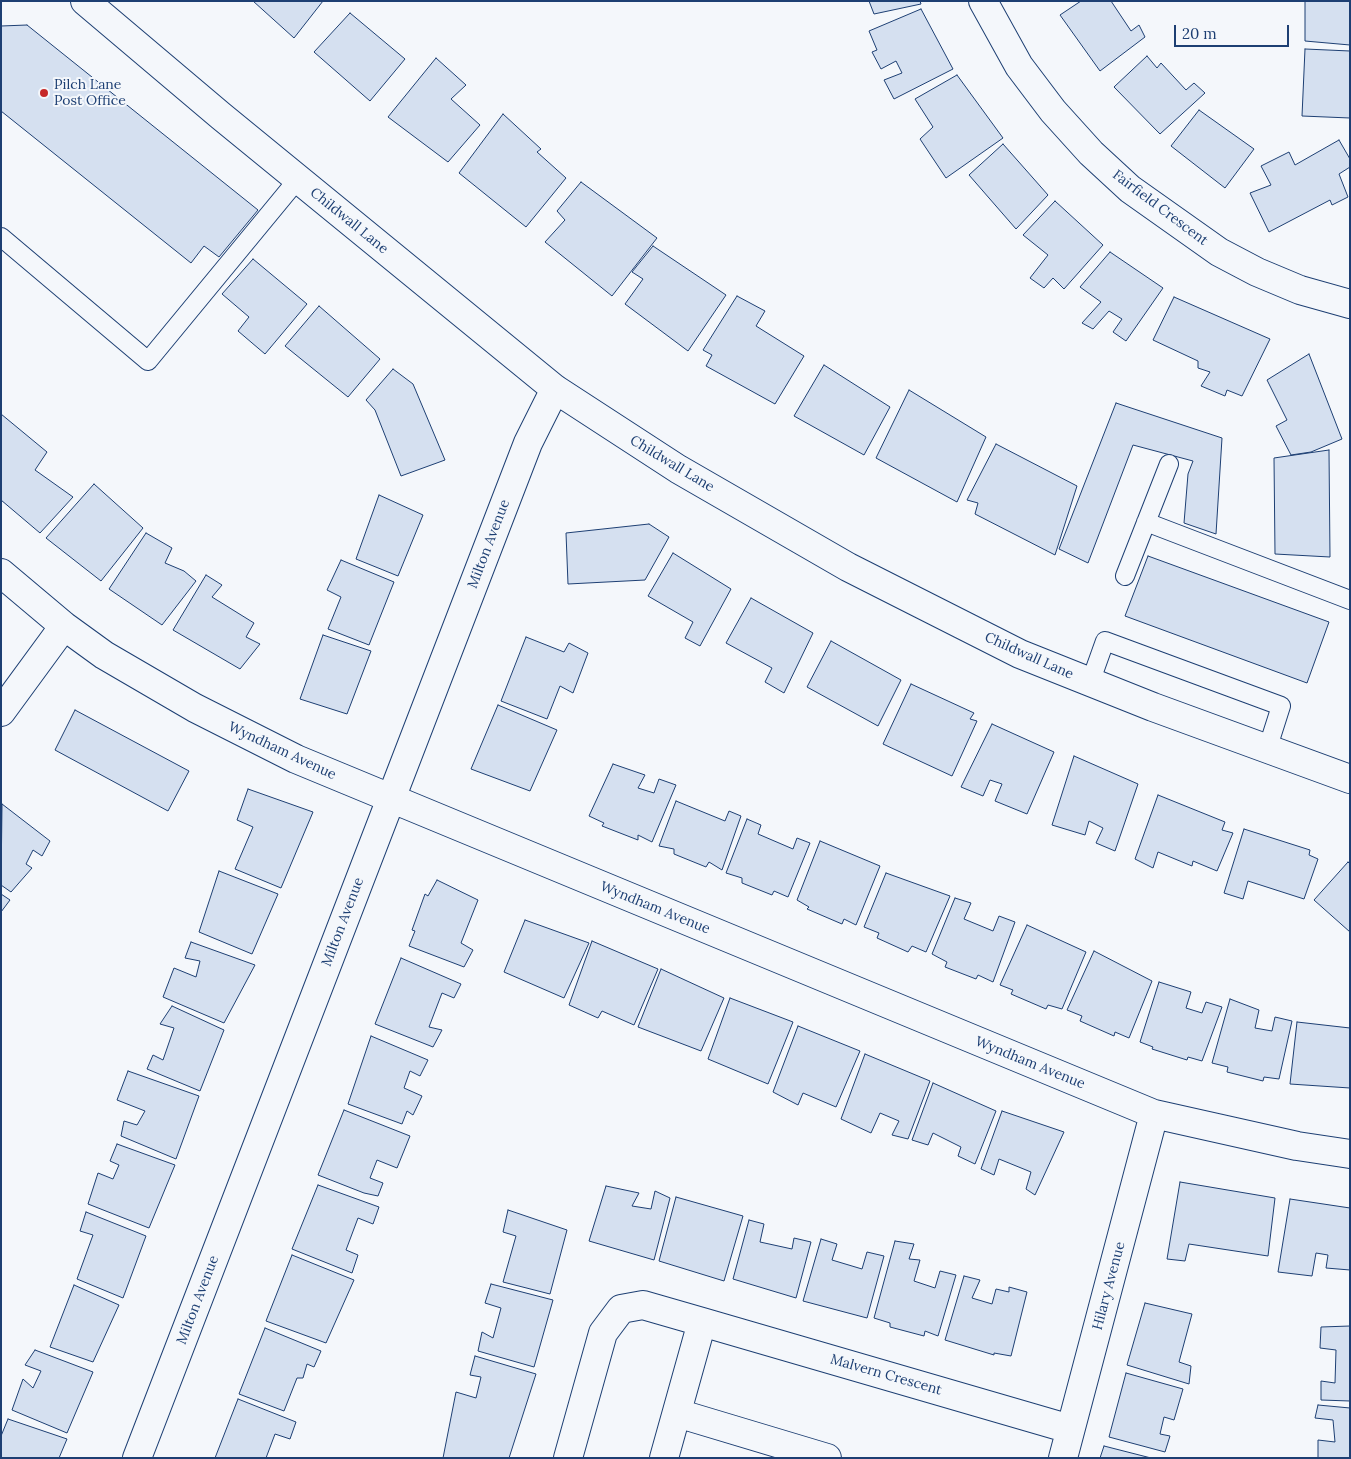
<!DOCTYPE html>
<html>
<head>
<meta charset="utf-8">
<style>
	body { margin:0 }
	#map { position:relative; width:1351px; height:1459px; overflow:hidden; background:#f4f7fb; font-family:Lora,serif }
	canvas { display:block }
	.frame { position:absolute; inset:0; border:2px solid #1d3f73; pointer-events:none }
	.scale { position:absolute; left:1174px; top:25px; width:115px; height:22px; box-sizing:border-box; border:2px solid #1d3f73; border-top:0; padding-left:6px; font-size:15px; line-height:18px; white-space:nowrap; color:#1d3f73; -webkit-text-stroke:4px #f4f7fb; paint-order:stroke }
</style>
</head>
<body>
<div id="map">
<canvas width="1351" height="1459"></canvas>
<div class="frame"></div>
<div class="scale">20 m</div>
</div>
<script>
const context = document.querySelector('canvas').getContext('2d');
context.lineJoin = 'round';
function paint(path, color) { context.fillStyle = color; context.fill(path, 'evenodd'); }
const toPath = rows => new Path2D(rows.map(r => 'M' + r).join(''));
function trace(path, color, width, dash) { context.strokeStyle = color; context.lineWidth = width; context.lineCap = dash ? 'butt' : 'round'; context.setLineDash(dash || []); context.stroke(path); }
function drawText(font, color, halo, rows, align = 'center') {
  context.font = font + ' Lora,serif'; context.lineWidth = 4; context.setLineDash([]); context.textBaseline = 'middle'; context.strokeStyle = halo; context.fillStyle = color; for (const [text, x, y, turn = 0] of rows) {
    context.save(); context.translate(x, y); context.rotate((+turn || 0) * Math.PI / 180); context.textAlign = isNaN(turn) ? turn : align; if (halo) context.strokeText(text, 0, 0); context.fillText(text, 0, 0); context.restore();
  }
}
const building = toPath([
	[253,1,323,1,294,38,253,1],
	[869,1,920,1,921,4,874,14,869,1],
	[1081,1,1111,1,1131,31,1139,25,1145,37,1100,71,1060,15,1081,1],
	[1305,1,1350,1,1350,45,1305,41,1305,1],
	[921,9,953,69,894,99,884,80,902,73,896,61,881,69,872,52,877,50,869,31,921,9],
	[350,13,405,59,370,101,314,52,350,13],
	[27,25,258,210,219,257,204,246,191,263,1,111,1,26,27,25],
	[1305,49,1350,51,1350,118,1302,116,1305,49],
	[1147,56,1157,68,1161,63,1186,90,1194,83,1205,93,1160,134,1114,87,1147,56],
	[436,58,466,85,451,99,480,125,448,162,388,117,436,58],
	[957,75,1003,138,946,178,920,139,933,127,915,99,957,75],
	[1199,110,1254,149,1225,188,1171,146,1199,110],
	[503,114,541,149,537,152,566,178,526,227,459,173,503,114],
	[1339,140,1350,159,1350,167,1339,174,1348,197,1332,205,1330,200,1269,232,1250,193,1271,185,1261,166,1289,152,1295,165,1339,140],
	[1003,144,1048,195,1016,229,969,175,1003,144],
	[581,182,657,238,612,296,545,242,565,220,557,211,581,182],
	[1055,201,1103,245,1064,289,1053,278,1044,288,1030,278,1048,255,1023,235,1055,201],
	[653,246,726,295,688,351,625,304,643,279,632,272,653,246],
	[1110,252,1163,288,1126,341,1113,332,1122,319,1109,311,1093,329,1082,323,1101,302,1080,287,1110,252],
	[253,259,307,304,265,354,238,331,249,317,222,294,253,259],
	[737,296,765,311,756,326,804,356,775,404,706,366,712,355,703,350,737,296],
	[1174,297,1270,339,1242,396,1227,390,1225,396,1201,386,1210,372,1198,368,1198,361,1153,340,1174,297],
	[319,306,380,359,348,397,285,346,319,306],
	[1309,354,1342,439,1311,452,1291,455,1276,426,1287,420,1267,380,1309,354],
	[824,365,890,407,864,455,794,416,824,365],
	[393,369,413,384,445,460,401,476,375,410,366,400,393,369],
	[909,390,986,437,957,502,876,458,909,390],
	[1116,403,1222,438,1216,534,1184,523,1188,474,1193,461,1133,445,1088,563,1059,549,1116,403],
	[1,414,47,452,35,470,73,497,40,533,1,500,1,414],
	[996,444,1077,486,1055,555,975,514,978,503,967,500,996,444],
	[1329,450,1330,557,1275,554,1274,458,1329,450],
	[94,484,143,528,101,581,46,538,94,484],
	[379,495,423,515,398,576,356,559,379,495],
	[649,524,669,537,645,580,568,584,566,533,649,524],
	[146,533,172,548,165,563,184,571,196,581,162,625,109,589,146,533],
	[673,553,731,589,700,646,685,638,693,622,648,596,673,553],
	[1148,556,1329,622,1307,683,1125,616,1148,556],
	[341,560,394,582,369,645,328,629,341,597,327,590,341,560],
	[206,575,222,585,212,597,254,623,246,637,260,644,240,669,173,630,206,575],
	[751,598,813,633,784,693,765,682,772,668,726,643,751,598],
	[323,635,371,651,347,714,300,699,323,635],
	[526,637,564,652,569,643,588,653,573,693,560,686,547,719,501,701,526,637],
	[831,641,901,680,878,726,807,687,831,641],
	[911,684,974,713,970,719,977,721,952,776,883,744,911,684],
	[498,705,557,730,530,791,471,769,498,705],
	[75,710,189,771,168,811,55,750,75,710],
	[992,724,1054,752,1027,814,995,801,1002,784,990,780,983,796,961,787,992,724],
	[1074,756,1138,784,1115,851,1096,843,1103,828,1089,821,1085,835,1052,825,1074,756],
	[613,764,645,775,638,788,654,793,659,779,676,785,652,842,638,835,638,840,602,826,604,823,589,816,613,764],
	[248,789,313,812,281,888,235,869,253,827,237,820,248,789],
	[1158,795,1225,822,1222,830,1233,833,1217,871,1193,861,1192,866,1158,852,1153,868,1135,859,1158,795],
	[676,801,725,821,729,811,741,816,722,870,709,862,706,867,674,854,674,849,659,846,676,801],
	[2,804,50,841,42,856,33,850,26,864,32,868,11,892,1,885,2,804],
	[747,819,761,825,758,834,793,849,797,838,810,843,788,897,774,891,772,895,742,883,742,878,726,873,747,819],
	[1244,829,1310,850,1309,855,1318,859,1304,899,1248,881,1243,899,1224,893,1244,829],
	[820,841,880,866,856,925,844,919,842,924,807,909,809,907,797,900,820,841],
	[1348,862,1350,864,1350,932,1314,900,1348,862],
	[219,871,278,894,252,954,199,932,219,871],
	[886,873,950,896,926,952,912,946,908,952,877,938,879,933,864,927,886,873],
	[437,880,478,900,461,943,473,950,464,967,409,946,415,931,412,930,425,894,428,896,437,880],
	[1,894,10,900,1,912,1,894],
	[955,898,971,903,964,919,993,931,999,916,1015,922,993,982,978,975,976,979,945,967,947,962,932,954,955,898],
	[525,920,589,943,564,998,504,972,525,920],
	[1027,925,1086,952,1062,1009,1048,1005,1046,1009,1011,994,1013,990,1000,985,1027,925],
	[592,941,658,969,634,1025,602,1011,598,1018,569,1005,592,941],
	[191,942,255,965,224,1023,163,997,174,968,196,977,200,961,185,958,191,942],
	[1094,951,1152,981,1129,1038,1115,1032,1114,1036,1080,1021,1082,1016,1067,1010,1094,951],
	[401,958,461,984,454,998,442,993,429,1027,442,1030,433,1047,375,1024,401,958],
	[661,969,724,998,701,1051,638,1027,661,969],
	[1159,982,1191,992,1186,1008,1202,1013,1206,1002,1222,1007,1202,1061,1188,1057,1187,1060,1152,1049,1153,1047,1140,1042,1159,982],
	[730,998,793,1022,768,1084,708,1059,730,998],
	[1230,999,1259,1010,1255,1028,1272,1031,1275,1017,1292,1021,1279,1079,1264,1077,1263,1081,1227,1072,1228,1067,1212,1063,1230,999],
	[172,1006,224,1030,200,1091,147,1069,153,1055,163,1060,174,1028,160,1024,172,1006],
	[1297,1022,1350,1028,1350,1088,1290,1084,1297,1022],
	[798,1026,860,1051,836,1107,803,1093,798,1105,773,1092,798,1026],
	[371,1036,428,1060,420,1076,410,1071,404,1088,422,1096,413,1115,407,1111,402,1124,348,1104,371,1036],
	[865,1054,930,1081,908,1139,892,1135,899,1121,880,1113,871,1133,841,1119,865,1054],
	[128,1071,199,1096,176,1159,121,1136,124,1121,137,1125,145,1111,117,1100,128,1071],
	[933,1083,996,1111,975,1164,958,1156,961,1147,933,1133,928,1145,912,1140,933,1083],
	[344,1110,410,1136,397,1168,377,1160,370,1178,383,1183,378,1196,364,1193,318,1175,344,1110],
	[1002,1111,1064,1132,1035,1195,1026,1189,1031,1172,999,1159,994,1175,981,1169,1002,1111],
	[117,1144,175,1165,149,1228,88,1204,98,1173,113,1179,119,1165,110,1161,117,1144],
	[1180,1182,1275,1198,1268,1256,1189,1244,1185,1261,1167,1259,1180,1182],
	[318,1185,379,1207,373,1224,358,1218,346,1250,358,1255,352,1273,292,1249,318,1185],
	[606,1186,639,1193,632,1206,651,1209,655,1191,670,1198,654,1260,589,1241,606,1186],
	[676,1197,743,1216,724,1281,659,1261,676,1197],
	[1290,1199,1350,1208,1350,1270,1326,1268,1328,1255,1316,1253,1312,1276,1278,1272,1290,1199],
	[508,1210,567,1230,550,1294,503,1282,516,1236,503,1232,508,1210],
	[86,1212,146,1236,123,1298,77,1279,93,1235,80,1231,86,1212],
	[749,1220,764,1224,760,1242,792,1249,794,1238,811,1242,796,1298,733,1279,749,1220],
	[821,1239,837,1244,832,1260,862,1269,867,1252,884,1256,867,1318,803,1301,821,1239],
	[895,1241,914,1244,909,1259,920,1260,914,1281,935,1288,940,1271,956,1275,938,1336,925,1331,924,1336,890,1327,890,1323,874,1318,895,1241],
	[292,1255,354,1280,326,1343,266,1321,292,1255],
	[964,1276,980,1280,972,1298,992,1304,996,1289,1009,1292,1009,1287,1027,1292,1011,1356,994,1353,994,1355,945,1340,964,1276],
	[491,1284,553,1300,534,1367,478,1351,482,1332,493,1338,501,1308,485,1303,491,1284],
	[74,1285,119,1305,93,1362,50,1347,74,1285],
	[1145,1303,1192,1314,1179,1362,1191,1366,1189,1384,1127,1365,1145,1303],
	[1350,1326,1350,1401,1321,1400,1321,1381,1335,1383,1336,1350,1320,1348,1321,1327,1350,1326],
	[265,1328,321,1351,314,1367,307,1364,303,1378,297,1378,284,1411,239,1394,265,1328],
	[35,1350,93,1372,67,1433,12,1410,23,1379,33,1388,41,1371,25,1365,35,1350],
	[475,1356,536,1374,509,1458,443,1458,456,1392,476,1398,481,1377,470,1375,475,1356],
	[1126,1373,1183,1389,1174,1420,1164,1417,1160,1434,1170,1436,1165,1452,1109,1437,1126,1373],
	[238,1399,296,1422,290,1439,275,1434,266,1458,215,1458,238,1399],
	[1318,1405,1350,1408,1350,1458,1318,1458,1318,1440,1335,1442,1333,1420,1315,1418,1318,1405],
	[8,1419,67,1439,59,1458,1,1458,1,1436,8,1419],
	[1104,1446,1151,1458,1100,1458,1104,1446]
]);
const lane = toPath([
	[1,237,148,361,298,179],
	[1146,522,1350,600],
	[1125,576,1169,464],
	[1090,683,1105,641,1281,706,1267,750]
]);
const street = toPath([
	[85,1,221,116,555,389,678,469,848,567,1020,654,1153,707,1350,779],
	[983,1,1019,66,1053,111,1091,153,1130,189,1219,252,1257,272,1300,290,1350,304],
	[1,573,64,626,104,655,195,708,296,759,1154,1114,1297,1146,1350,1154],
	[1,712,64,626],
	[702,1322,1070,1429],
	[677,1413,827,1458],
	[137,1458,528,443,555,389],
	[568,1458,603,1333,621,1309,643,1305,702,1322,664,1458],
	[1063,1458,1154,1114]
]);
const markers = [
	[44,93,5,"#c62828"]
];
const poiNames = [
	["Pilch Lane",54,85],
	["Post Office",54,101]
];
const streetNames = [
	["Fairfield Crescent",1160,208,37],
	["Childwall Lane",349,221,39],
	["Childwall Lane",672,464,31],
	["Milton Avenue",489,544,-69],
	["Childwall Lane",1029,656,24],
	["Wyndham Avenue",282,751,25],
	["Wyndham Avenue",655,908,22],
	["Milton Avenue",343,922,-69],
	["Wyndham Avenue",1030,1063,22],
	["Hilary Avenue",1109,1286,-75],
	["Milton Avenue",198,1300,-69],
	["Malvern Crescent",886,1375,16]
];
paint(building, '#d5e0f0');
trace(building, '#1d3f73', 1);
trace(lane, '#1d3f73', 20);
trace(street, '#1d3f73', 30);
trace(lane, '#f4f7fb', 18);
trace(street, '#f4f7fb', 28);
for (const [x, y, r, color] of markers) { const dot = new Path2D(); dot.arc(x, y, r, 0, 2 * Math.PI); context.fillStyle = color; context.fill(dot); trace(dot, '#f4f7fb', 2); }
drawText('14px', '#1d3f73', '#f4f7fb', poiNames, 'left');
drawText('14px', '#1d3f73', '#f4f7fb', streetNames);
</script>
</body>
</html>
